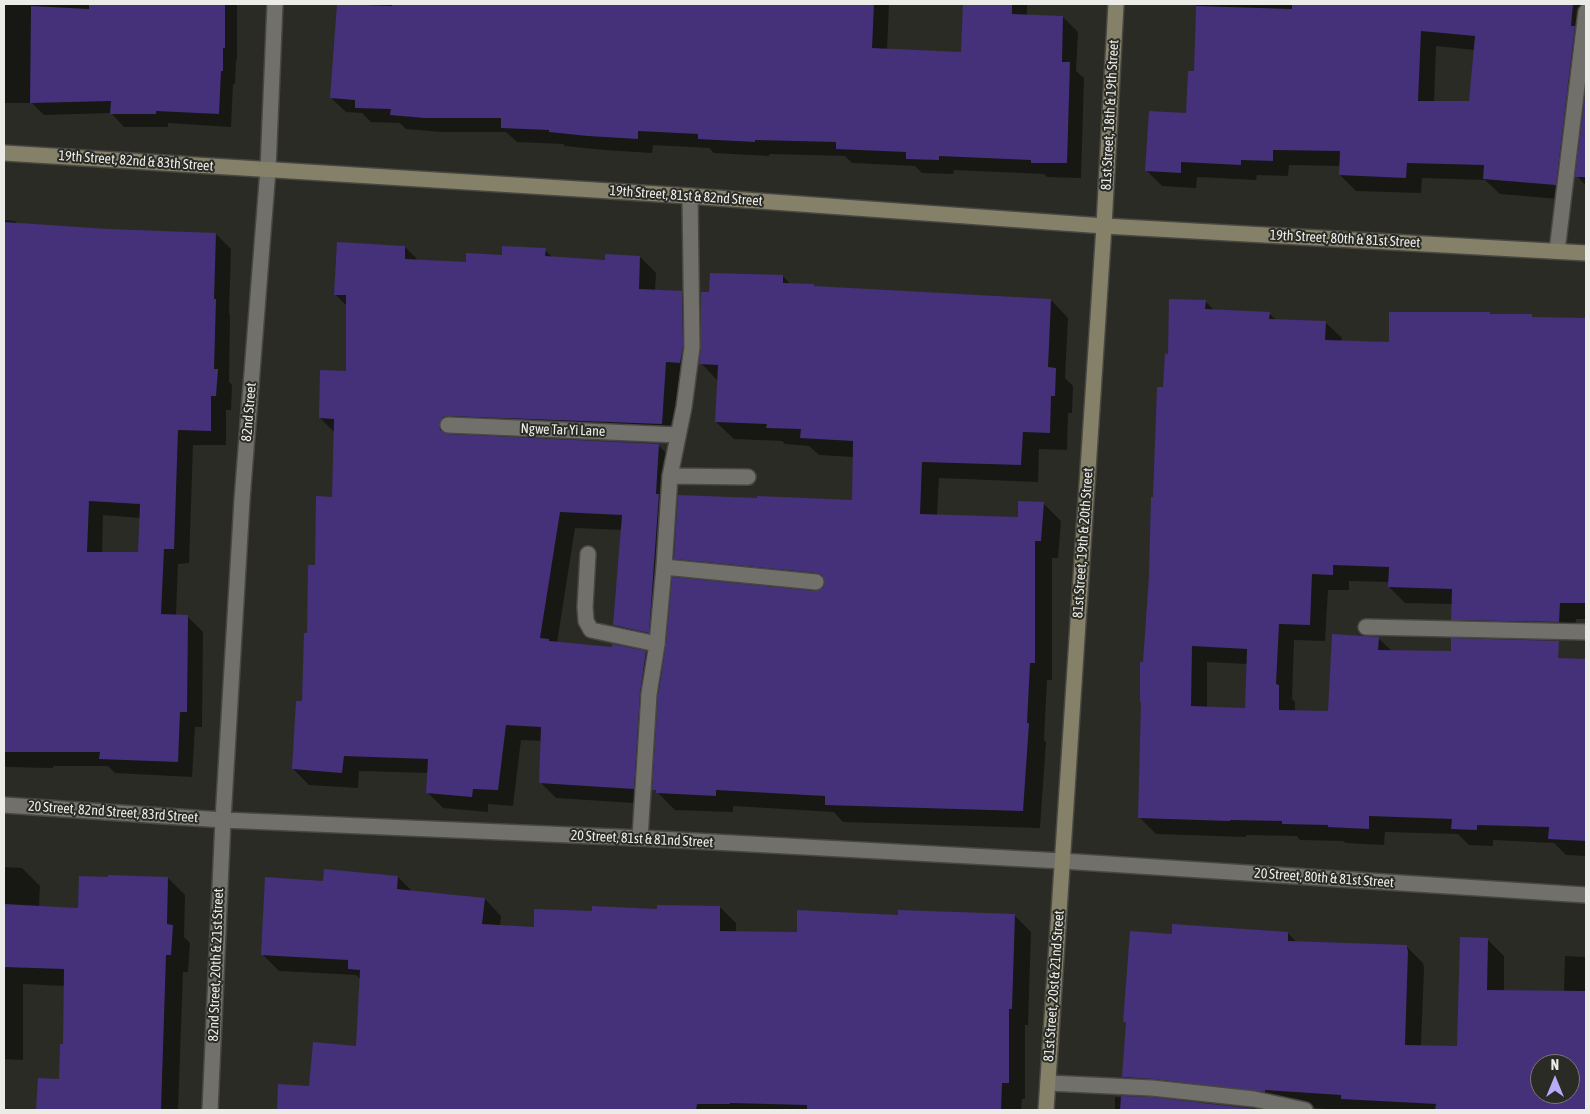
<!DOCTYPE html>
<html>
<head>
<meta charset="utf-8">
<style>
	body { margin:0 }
	#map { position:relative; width:1590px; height:1114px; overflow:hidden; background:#2b2b26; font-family:"Asap Condensed",sans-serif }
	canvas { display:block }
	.frame { position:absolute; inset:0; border:5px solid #ebebe8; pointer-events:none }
	.north { position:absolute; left:1530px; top:1054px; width:50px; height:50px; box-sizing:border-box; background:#2b2b26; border:1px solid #787874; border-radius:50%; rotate:0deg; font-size:14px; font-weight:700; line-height:20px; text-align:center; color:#ebebe8 }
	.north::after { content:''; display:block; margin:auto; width:18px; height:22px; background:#b9abf7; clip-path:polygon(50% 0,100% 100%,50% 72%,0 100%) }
</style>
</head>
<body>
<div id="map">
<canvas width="1590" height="1114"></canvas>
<div class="frame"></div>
<div class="north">N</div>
</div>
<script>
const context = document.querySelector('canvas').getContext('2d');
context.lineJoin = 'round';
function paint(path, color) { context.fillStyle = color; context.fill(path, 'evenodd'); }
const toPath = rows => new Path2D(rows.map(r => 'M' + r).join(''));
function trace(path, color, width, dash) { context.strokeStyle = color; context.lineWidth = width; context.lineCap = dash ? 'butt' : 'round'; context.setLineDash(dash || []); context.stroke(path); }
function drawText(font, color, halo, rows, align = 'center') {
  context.font = font + ' "Asap Condensed",sans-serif'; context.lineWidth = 4; context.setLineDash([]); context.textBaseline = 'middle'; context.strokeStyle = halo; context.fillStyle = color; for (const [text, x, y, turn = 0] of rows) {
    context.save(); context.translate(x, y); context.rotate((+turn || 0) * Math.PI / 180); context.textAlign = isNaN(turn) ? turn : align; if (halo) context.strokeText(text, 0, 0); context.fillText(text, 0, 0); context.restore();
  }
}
const shadow = toPath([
	[4,4,237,4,237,60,236,60,235,84,233,84,231,127,168,123,168,127,124,127,111,113,44,115,32,103,4,103],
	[338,4,889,4,887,50,962,53,988,22,989,4,1027,4,1027,16,1063,17,1078,32,1076,71,1084,78,1081,178,1047,177,1044,174,954,170,953,174,922,173,915,166,852,163,845,156,769,154,769,156,714,153,709,148,653,145,652,153,604,150,565,146,563,144,517,142,506,132,441,132,406,129,400,123,371,122,362,113,346,112,331,98,335,63],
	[1196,4,1586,4,1586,73,1571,200,1500,194,1485,180,1422,178,1421,193,1356,191,1340,175,1341,166,1289,165,1288,176,1257,175,1256,180,1197,177,1196,188,1162,186,1146,170,1187,114,1195,72],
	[1436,46,1475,50,1470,102,1434,102],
	[1586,98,1586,186,1577,176],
	[4,220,15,221,18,224,108,231,216,234,231,249,229,313,230,315,229,382,232,385,231,410,226,410,226,445,193,445,189,563,178,564,176,616,188,617,203,632,202,727,195,727,192,777,115,773,108,766,53,766,53,768,6,767,4,764],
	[103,515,140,518,139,553,102,553],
	[405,247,419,261,467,263,545,250,553,258,606,261,640,257,656,273,655,291,681,292,697,308,698,363,696,378,682,377,678,439,465,431,455,436,658,445,674,461,675,512,664,648,630,641,614,625,622,530,575,528,557,643,646,652,664,670,825,588,693,575,675,558,853,501,854,457,819,455,809,446,785,444,782,441,734,439,716,422,718,381,701,363,710,293,783,276,791,285,813,285,816,287,1051,300,1068,318,1065,378,1073,386,1072,413,1068,413,1067,450,1039,449,1038,482,939,478,937,515,1019,518,1043,503,1061,521,1058,558,1052,558,1052,680,1047,680,1044,740,1046,742,1040,828,843,822,834,812,733,806,733,812,675,810,654,789,660,692,658,692,655,710,649,804,556,798,540,782,542,741,521,740,513,806,488,804,488,812,443,808,427,792,428,773,359,771,358,788,309,785,293,769,303,703,308,634,316,566,333,498,335,433,320,418,347,372,347,306,335,294],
	[1205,301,1214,310,1269,313,1276,320,1325,322,1342,338,1341,341,1390,343,1490,313,1492,316,1532,316,1534,318,1586,319,1586,619,1576,619,1575,627,1469,627,1453,611,1453,604,1405,603,1389,587,1389,582,1349,581,1349,590,1328,590,1325,641,1294,640,1292,699,1295,702,1295,712,1329,713,1378,638,1392,651,1465,656,1586,660,1586,856,1566,855,1554,843,1493,840,1493,846,1469,845,1458,834,1385,832,1384,845,1346,843,1343,841,1300,840,1297,836,1246,835,1246,837,1156,834,1139,817,1144,663,1154,499,1165,389,1169,355],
	[1207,662,1247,664,1246,709,1207,708],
	[4,867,22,868,40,886,39,907,80,909,168,878,185,895,184,937,190,943,188,972,183,972,178,1110,38,1110,39,1079,60,1080,64,1045,65,986,23,984,23,1060,4,1059],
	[398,877,412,891,485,899,501,916,500,926,535,928,593,912,720,907,736,923,736,932,798,933,900,916,1015,916,1031,932,1028,1025,1025,1025,1025,1099,1022,1099,1021,1110,278,1110,280,1086,310,1088,358,1048,361,980,356,975,279,971,262,954,324,882],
	[1288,933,1297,943,1406,946,1423,963,1424,968,1421,1046,1459,1047,1487,939,1504,956,1504,991,1564,992,1565,956,1586,957,1586,1110,1341,1110,1140,1094,1123,1077,1128,1024,1125,1021,1173,935],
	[1540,1064,1570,1064,1570,1094,1540,1094],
	[1115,1097,1151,1099,1249,1110,1115,1110]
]);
const building = toPath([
	[89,4,225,4,225,48,223,48,223,71,221,71,219,114,156,111,156,114,110,114,111,101,30,103,31,6,89,9],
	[337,4,392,6,392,4,874,4,872,48,961,52,963,4,1012,4,1012,14,1063,16,1062,62,1070,62,1067,163,1031,163,1031,160,939,156,939,160,906,159,906,152,836,149,836,142,755,140,755,142,698,139,698,134,638,131,638,139,588,136,549,132,549,130,501,128,501,118,425,118,390,115,391,109,355,108,355,100,330,98],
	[1292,4,1573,4,1571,26,1575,26,1556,185,1483,179,1484,165,1407,163,1406,178,1339,175,1340,151,1273,150,1273,161,1241,160,1241,165,1181,162,1181,173,1145,171,1149,111,1186,113,1188,71,1194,71,1196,6,1292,9],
	[1421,31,1475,36,1469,101,1418,101],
	[1586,88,1586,177,1575,177],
	[4,222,108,229,216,233,214,299,216,299,214,369,218,369,216,396,211,396,211,431,178,430,174,549,164,549,161,614,188,615,187,712,180,712,178,762,99,759,100,752,4,752],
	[89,501,140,504,138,552,87,552],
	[337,242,405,246,405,259,466,262,466,253,502,255,502,246,546,248,545,256,605,260,605,254,640,256,639,289,682,291,683,346,680,363,666,362,662,424,448,416,443,417,439,424,440,430,448,434,659,444,656,494,659,494,649,633,613,625,622,515,560,512,540,638,549,639,549,641,612,647,612,644,646,651,640,693,634,789,539,783,541,727,506,725,498,790,473,789,472,797,426,793,428,759,344,756,342,773,292,769,296,701,302,701,304,633,307,633,308,565,315,565,316,496,332,497,334,419,319,418,320,370,346,371,346,295,334,295],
	[710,273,783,275,783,283,814,284,814,286,1051,299,1048,367,1056,368,1055,396,1051,396,1050,433,1023,432,1021,465,922,462,920,514,1018,517,1018,501,1044,502,1041,541,1035,541,1035,663,1030,663,1027,723,1029,723,1023,811,825,805,825,796,716,790,716,796,656,793,656,790,652,790,658,695,666,645,672,577,815,591,823,588,825,582,822,575,817,573,674,559,678,495,757,498,757,496,852,500,853,441,800,438,801,429,766,428,767,424,715,422,718,365,699,364,701,347,701,292,709,292],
	[1169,299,1206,300,1205,309,1270,312,1269,319,1326,321,1325,340,1389,342,1389,312,1490,312,1490,314,1532,314,1532,317,1586,318,1586,603,1560,603,1559,622,1451,620,1452,589,1388,587,1389,567,1333,565,1333,575,1312,574,1310,625,1279,624,1276,684,1279,685,1279,710,1328,711,1332,634,1379,637,1378,650,1451,651,1451,638,1559,641,1558,658,1586,659,1586,841,1548,839,1549,827,1477,825,1477,830,1451,829,1452,819,1369,816,1369,829,1328,827,1328,825,1282,824,1282,821,1230,820,1230,821,1138,818,1141,702,1140,702,1140,662,1143,662,1149,576,1151,497,1153,497,1157,387,1163,387,1165,353,1168,354],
	[1192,646,1247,649,1245,708,1191,706],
	[324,869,398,876,397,889,485,898,482,924,534,927,534,909,592,911,592,906,657,909,657,905,720,906,720,931,797,932,797,910,898,915,898,910,1015,914,1012,1009,1009,1009,1009,1083,1002,1083,1001,1110,807,1110,807,1105,730,1103,730,1104,697,1104,696,1110,277,1110,278,1084,309,1086,313,1042,356,1046,360,970,348,969,348,960,261,955,265,877,323,881],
	[108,875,168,877,167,924,173,925,171,955,166,955,161,1110,36,1110,38,1078,59,1079,60,1044,63,1044,64,969,4,967,4,904,78,908,79,876,108,877],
	[1172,924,1288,932,1288,941,1407,945,1407,949,1408,950,1405,1045,1457,1046,1460,937,1488,938,1487,990,1586,991,1586,1110,1435,1110,1436,1104,1341,1099,1341,1095,1265,1090,1265,1092,1153,1079,1122,1077,1126,1022,1123,1022,1130,931,1172,934],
	[1540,1064,1570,1064,1570,1094,1540,1094],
	[1121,1096,1151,1097,1262,1110,1120,1110]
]);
const lane = toPath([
	[588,554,585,607,586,621,591,630,657,644]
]);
const street = toPath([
	[1557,251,1586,12],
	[448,425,678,435],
	[670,476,748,477],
	[664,567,816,582],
	[1366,627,1586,632],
	[4,805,223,820,640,838,1062,861,1586,895],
	[640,838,649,694,657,644,664,567,670,476,684,407,692,347,690,196],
	[1048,1083,1152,1088,1254,1099,1305,1110],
	[210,1110,223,820,242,500,268,169,275,4]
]);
const secondary = toPath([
	[4,153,690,196,1104,226,1586,253],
	[1046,1110,1104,226,1116,4]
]);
const streetNames = [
	["81st Street, 18th & 19th Street",1110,115,-87],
	["19th Street, 82nd & 83th Street",136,161,4],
	["19th Street, 81st & 82nd Street",686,196,4],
	["19th Street, 80th & 81st Street",1345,239,3],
	["82nd Street",249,412,-85],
	["Ngwe Tar Yi Lane",563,430,2],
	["81st Street, 19th & 20th Street",1083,543,-86],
	["20 Street, 82nd Street, 83rd Street",113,812,4],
	["20 Street, 81st & 81nd Street",642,839,3],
	["20 Street, 80th & 81st Street",1324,878,4],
	["82nd Street, 20th & 21st Street",216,965,-88],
	["81st Street, 20st & 21nd Street",1054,986,-86]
];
paint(shadow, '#0007');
paint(building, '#45307a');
trace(lane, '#484743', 18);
trace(street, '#484743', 18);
trace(secondary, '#484743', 18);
trace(lane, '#71706b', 15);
trace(street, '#71706b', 15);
trace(secondary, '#848168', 15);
drawText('14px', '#ebebe8', '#2b2b26', streetNames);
</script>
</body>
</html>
